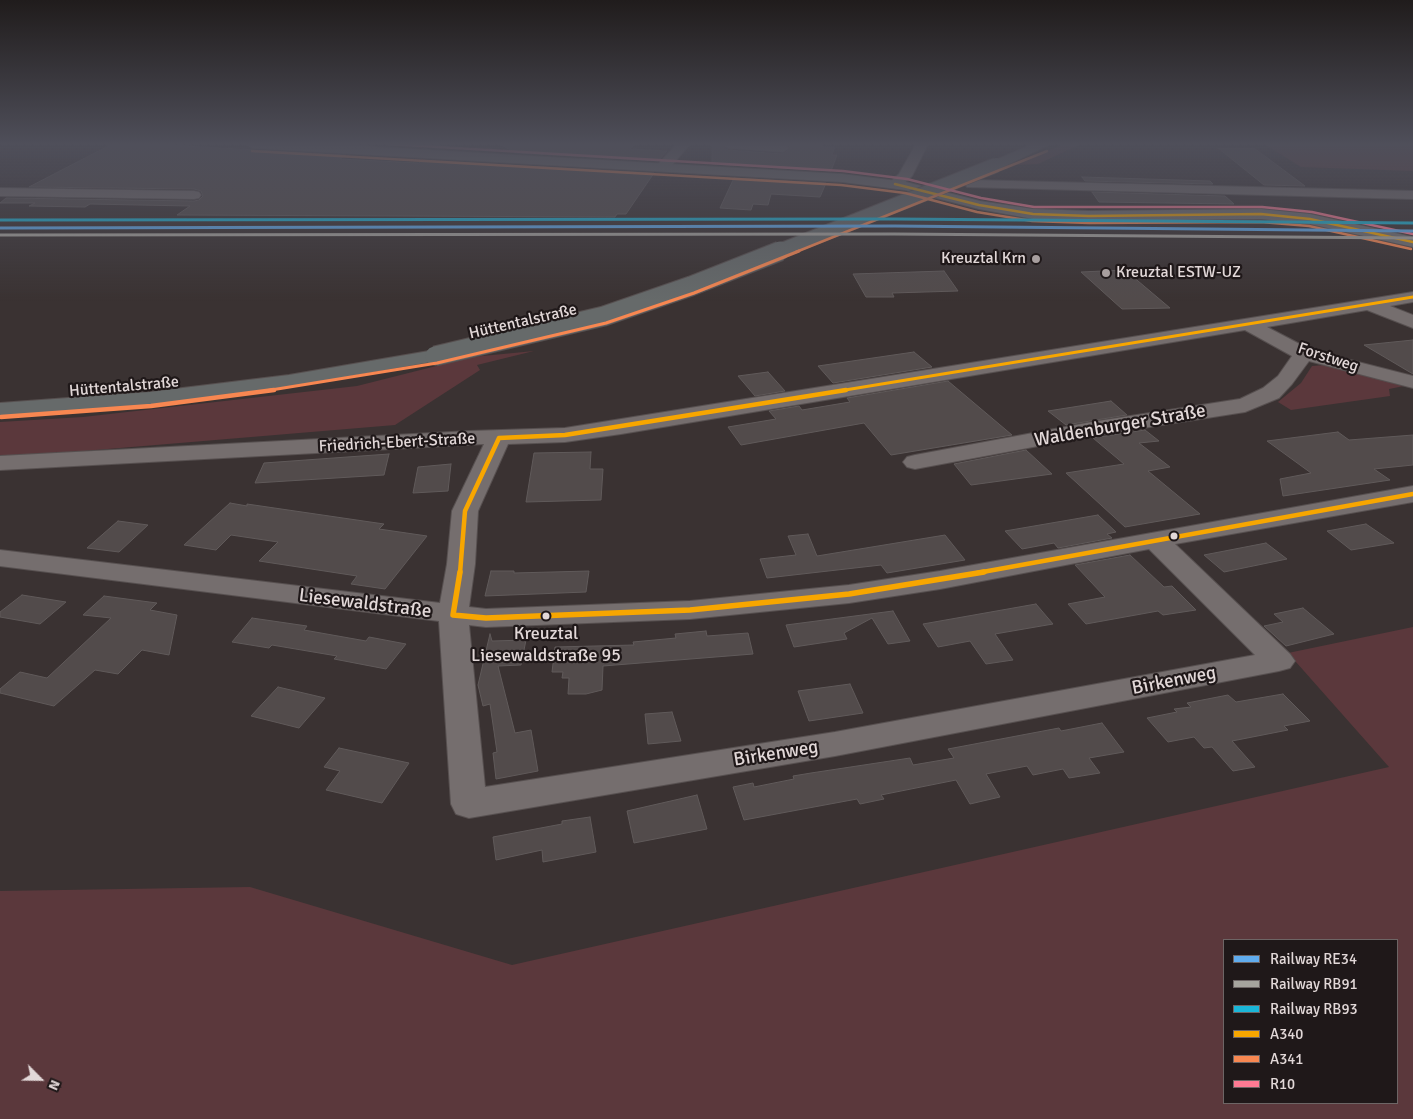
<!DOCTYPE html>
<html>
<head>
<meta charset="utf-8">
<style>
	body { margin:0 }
	#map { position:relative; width:1413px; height:1119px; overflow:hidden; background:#3a3232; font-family:Signika,sans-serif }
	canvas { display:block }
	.legend { position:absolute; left:1223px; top:939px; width:175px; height:165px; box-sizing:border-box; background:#1f1819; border:1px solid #6d6565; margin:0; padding:6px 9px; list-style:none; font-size:15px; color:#e2d8d8 }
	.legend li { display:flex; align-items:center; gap:10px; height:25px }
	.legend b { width:25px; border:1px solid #6d6565 }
	.north { position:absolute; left:15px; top:1054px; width:50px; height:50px; -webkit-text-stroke:4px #1f1819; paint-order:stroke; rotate:113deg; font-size:14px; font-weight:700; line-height:20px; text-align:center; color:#e2d8d8 }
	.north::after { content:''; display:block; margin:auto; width:18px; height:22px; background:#e2d8d8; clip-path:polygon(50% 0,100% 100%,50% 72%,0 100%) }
</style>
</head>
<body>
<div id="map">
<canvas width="1413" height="1119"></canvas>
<ul class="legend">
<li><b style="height:6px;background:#60acee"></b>Railway RE34</li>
<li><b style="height:6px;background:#a6a49e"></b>Railway RB91</li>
<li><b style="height:6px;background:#1ab6d8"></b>Railway RB93</li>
<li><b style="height:6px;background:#f7a600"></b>A340</li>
<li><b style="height:6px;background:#f88751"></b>A341</li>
<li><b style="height:6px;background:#fe7a93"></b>R10</li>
</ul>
<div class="north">N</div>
</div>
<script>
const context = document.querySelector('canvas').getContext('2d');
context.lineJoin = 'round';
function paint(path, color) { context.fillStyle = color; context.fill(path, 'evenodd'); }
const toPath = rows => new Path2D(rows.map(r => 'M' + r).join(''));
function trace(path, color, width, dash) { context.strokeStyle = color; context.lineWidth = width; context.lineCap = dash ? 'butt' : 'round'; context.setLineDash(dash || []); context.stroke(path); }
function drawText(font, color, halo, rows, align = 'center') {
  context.font = font + ' Signika,sans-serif'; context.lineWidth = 4.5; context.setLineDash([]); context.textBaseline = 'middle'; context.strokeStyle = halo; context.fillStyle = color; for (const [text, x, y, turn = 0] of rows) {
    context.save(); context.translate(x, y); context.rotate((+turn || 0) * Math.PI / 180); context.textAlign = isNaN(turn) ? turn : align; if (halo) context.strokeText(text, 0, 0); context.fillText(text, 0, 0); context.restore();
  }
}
const green = toPath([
	[1064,144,1081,144,1038,164,1014,165],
	[1264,144,1413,144,1413,171,1301,167],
	[534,351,477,365,480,370,395,425,0,458,0,422,83,417,357,386,472,357],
	[1325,365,1355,373,1404,386,1389,389,1390,396,1291,410,1278,402,1301,383,1312,366],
	[1413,627,1413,1119,0,1119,0,891,250,887,512,965,1389,767,1288,653],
	[1224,940,1397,940,1397,1103,1224,1103]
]);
const building = toPath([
	[112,144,149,144,346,155,340,159,419,163,422,160,654,173,626,214,617,214,615,217,177,215,190,206,90,204,85,207,29,206,35,203,0,203,6,198,194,201,199,200,203,196,201,191,194,189,29,187,112,144],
	[499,144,635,144,630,149,667,151,658,161,516,153,499,144],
	[712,144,720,144,728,150,783,154,791,148,787,144,823,144,822,147,835,147,832,155,837,155,831,171,712,164,712,144],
	[1218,148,1254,148,1305,186,1264,185,1218,148],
	[1082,177,1210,181,1213,184,1085,181,1082,177],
	[734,178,826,183,820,197,771,194,768,205,753,204,751,210,720,208,734,178],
	[1092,192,1225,196,1234,204,1099,202,1092,192],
	[1125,270,1170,308,1122,309,1081,272,1125,270],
	[944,271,958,291,892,293,894,297,866,297,853,274,944,271],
	[1413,340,1413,374,1364,345,1413,340],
	[914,352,932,367,833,383,818,366,914,352],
	[768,372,785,391,755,396,738,376,768,372],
	[948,381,1012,435,891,455,864,423,741,445,728,427,776,419,769,411,799,406,802,410,850,402,847,398,948,381],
	[1111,401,1127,415,1066,425,1048,411,1111,401],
	[1145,430,1159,441,1139,443,1170,467,1148,471,1200,514,1125,527,1066,473,1124,464,1093,438,1145,430],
	[1338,432,1349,440,1413,435,1413,465,1374,469,1390,480,1283,496,1280,479,1311,473,1267,441,1338,432],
	[1026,450,1052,474,971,485,954,464,1026,450],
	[591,452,590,469,603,469,601,500,526,502,534,453,591,452],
	[389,454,384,475,255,483,264,463,389,454],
	[451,464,448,491,413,493,418,467,451,464],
	[230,503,247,506,247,504,384,524,379,529,427,536,385,589,351,584,357,576,259,561,278,542,231,535,216,550,184,545,230,503],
	[1098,515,1116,532,1107,534,1112,538,1058,548,1054,543,1022,549,1005,531,1098,515],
	[118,521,148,525,119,552,87,548,118,521],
	[1366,524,1394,543,1351,550,1327,531,1366,524],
	[808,534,817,556,945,535,965,560,887,573,881,565,767,578,760,559,796,555,788,536,808,534],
	[1266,543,1287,559,1224,572,1204,555,1266,543],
	[1130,555,1164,587,1172,586,1196,610,1163,615,1158,611,1086,624,1068,604,1105,597,1075,565,1130,555],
	[491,571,514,571,514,573,589,571,586,592,485,596,491,571],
	[22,595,66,602,40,624,0,617,0,612,22,595],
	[104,596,157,603,150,610,177,615,169,655,142,650,118,674,95,670,54,706,0,693,0,689,20,672,47,678,111,618,83,615,104,596],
	[1036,604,1053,624,995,634,1013,660,986,664,970,641,938,647,923,624,1036,604],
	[1303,608,1334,634,1286,646,1264,626,1283,622,1274,614,1303,608],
	[893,611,910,641,888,644,872,618,844,633,847,639,794,647,786,625,893,611],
	[252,618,307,626,304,630,366,641,369,637,406,644,386,669,334,659,337,656,272,645,269,648,232,642,252,618],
	[706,631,707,636,748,633,753,654,603,666,602,690,586,694,568,694,569,678,562,678,563,672,552,672,555,647,634,645,633,642,676,638,675,634,706,631],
	[490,634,492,641,526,640,521,665,498,666,515,733,531,730,538,771,496,779,493,753,497,752,490,704,483,706,478,685,490,634],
	[850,684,863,713,809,721,798,691,850,684],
	[278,687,325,698,299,728,251,716,278,687],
	[1283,694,1310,721,1284,726,1288,730,1232,741,1255,767,1233,771,1212,747,1204,748,1194,737,1168,742,1147,718,1177,712,1174,709,1191,707,1187,703,1228,695,1236,702,1283,694],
	[672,712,681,741,648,744,645,714,672,712],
	[1102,723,1124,752,1089,758,1100,773,1069,778,1063,769,1033,775,1027,766,986,774,1000,797,970,804,956,780,881,795,884,799,860,804,857,799,744,820,733,787,753,783,754,787,794,779,793,776,811,773,910,758,913,765,954,758,948,749,1059,728,1061,731,1102,723],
	[339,748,409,763,382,803,326,790,340,771,324,767,339,748],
	[697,795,707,829,634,843,627,811,697,795],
	[590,817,596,852,543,862,542,850,496,860,493,837,562,824,562,821,590,817]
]);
const minor = toPath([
	[677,144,690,144,668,170,658,170,656,167,658,164,677,144],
	[722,144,784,144,789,148,783,152,728,148,722,144],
	[916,144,928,144,912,176,900,187,890,187,888,184,899,174,916,144],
	[972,180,1413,191,1413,199,967,187,965,184,967,181,972,180],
	[0,188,194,191,199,192,201,195,199,198,194,199,0,196,0,188],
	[1413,292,1413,302,1390,306,1413,315,1413,328,1367,310,1267,327,1311,350,1413,376,1413,388,1309,361,1292,384,1279,398,1245,412,1092,436,915,469,907,467,903,462,907,457,915,455,1092,422,1240,399,1263,388,1278,376,1292,356,1245,330,621,434,565,442,508,444,478,511,475,564,469,607,486,609,690,601,849,585,940,571,1413,486,1413,502,1175,544,1290,654,1295,661,1290,668,1279,671,835,756,469,818,456,814,451,804,439,621,0,566,0,550,440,603,447,564,452,511,484,444,0,470,0,456,470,431,565,428,1413,292],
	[1149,549,1255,655,835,732,485,787,469,625,486,627,690,619,849,603,940,589,1149,549]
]);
const secondary = toPath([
	[246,144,324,144,842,174,906,182,980,201,1033,209,1089,211,1261,209,1310,214,1413,237,1413,247,1310,224,1261,219,1089,221,1033,219,979,209,905,190,842,182,252,148,246,144]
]);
const trunk = toPath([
	[1033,144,1050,144,1001,168,991,168,989,165,991,162,1033,144],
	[435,350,442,352,445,356,442,360,289,387,150,406,0,417,0,403,150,392,289,375,435,350]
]);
const trunkBridgeFar1 = toPath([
	[777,252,996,165]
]);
const trunkBridge = toPath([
	[435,356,604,316,691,286,780,251]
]);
const bus1Far3 = toPath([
	[895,184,979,205,1033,214,1089,216,1261,214,1310,219,1413,242]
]);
const bus1Far2 = toPath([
	[839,391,1413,297]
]);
const bus1Far1 = toPath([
	[460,573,465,511,499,438,565,435,846,390],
	[977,573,1413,494]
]);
const bus1 = toPath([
	[460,572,453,615,486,618,690,610,849,594,984,572]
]);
const bus2Far2 = toPath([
	[252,151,841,185,905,193,977,212,1032,221,1089,223,1261,222,1309,226,1411,249],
	[796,252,1047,151]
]);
const bus2Far1 = toPath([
	[265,391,437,363,606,323,694,293,799,251]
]);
const bus2 = toPath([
	[1,417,151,406,274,390]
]);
const bus3 = toPath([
	[388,144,843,171,907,179,981,198,1034,207,1262,207,1312,212,1413,234]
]);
const rail1 = toPath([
	[0,228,894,226,1413,231]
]);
const rail2 = toPath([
	[0,235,894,234,1413,238]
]);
const rail3 = toPath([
	[0,220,894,219,1413,223]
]);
const markers = [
	[1036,259,5,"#a79e9e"],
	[1106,273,5,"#a79e9e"],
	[1174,536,4.5,"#e2d8d8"],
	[546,616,4.5,"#e2d8d8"]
];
const farPoinames = [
	["Kreuztal Krn",1026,259],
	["Kreuztal ESTW-UZ",1116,273,"left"]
];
const farStreetnames = [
	["Hüttentalstraße",523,322,-13],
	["Forstweg",1328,358,18],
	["Hüttentalstraße",124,387,-5],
	["Friedrich-Ebert-Straße",397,443,-3]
];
const busNames = [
	["Kreuztal",546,634],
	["Liesewaldstraße 95",546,656]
];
const streetNames = [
	["Waldenburger Straße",1120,426,-10],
	["Liesewaldstraße",365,604,7],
	["Birkenweg",1174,681,-11],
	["Birkenweg",776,754,-9]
];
paint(green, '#5b383c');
paint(building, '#524b4b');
trace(building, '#605a5a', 1);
trace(minor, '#575050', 2);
trace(secondary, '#575050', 2);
trace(trunk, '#575050', 2);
paint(minor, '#756e6e');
paint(secondary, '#727071');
paint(trunk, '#666a6a');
trace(trunkBridgeFar1, '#575050', 16, []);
trace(trunkBridge, '#575050', 21, []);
trace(trunkBridgeFar1, '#666a6a', 14);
trace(trunkBridge, '#666a6a', 19);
trace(bus1Far3, '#f7a600', 2.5);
trace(bus1Far2, '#f7a600', 3);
trace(bus1Far1, '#f7a600', 4.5);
trace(bus1, '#f7a600', 5.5);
trace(bus2Far2, '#f88751', 2.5);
trace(bus2Far1, '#f88751', 3);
trace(bus2, '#f88751', 4.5);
trace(bus3, '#fe7a93', 2.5);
trace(rail1, '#60acee', 3);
trace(rail2, '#a6a49e', 3);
trace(rail3, '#1ab6d8', 3);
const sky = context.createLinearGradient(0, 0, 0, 301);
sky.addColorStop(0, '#201c1c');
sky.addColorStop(0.48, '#4f4f5a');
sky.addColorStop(1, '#4f4f5a00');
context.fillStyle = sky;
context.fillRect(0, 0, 1413, 301);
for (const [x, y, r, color] of markers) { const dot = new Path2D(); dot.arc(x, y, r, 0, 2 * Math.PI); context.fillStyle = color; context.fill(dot); trace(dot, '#1f1819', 2); }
drawText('16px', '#e2d8d8', '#1f1819', farPoinames, 'right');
drawText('16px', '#e2d8d8', '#1f1819', farStreetnames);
drawText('18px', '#e2d8d8', '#1f1819', busNames);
drawText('19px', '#e2d8d8', '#1f1819', streetNames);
</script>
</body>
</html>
